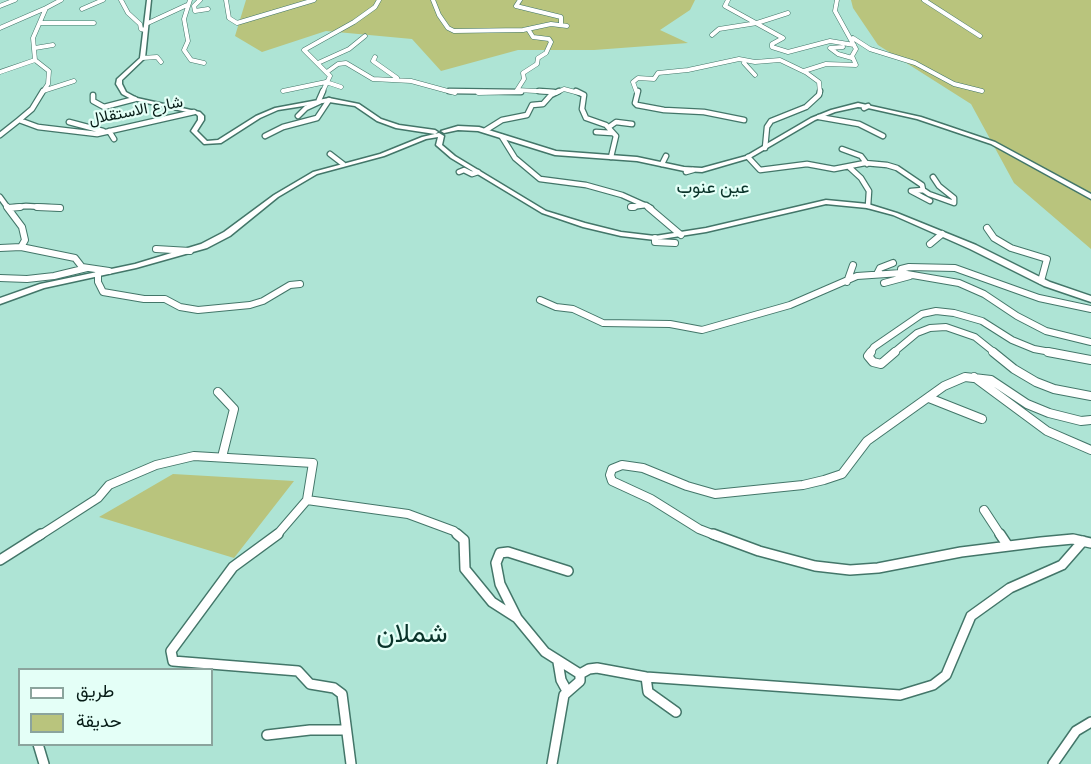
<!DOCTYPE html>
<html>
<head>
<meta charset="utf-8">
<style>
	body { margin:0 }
	#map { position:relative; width:1091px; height:764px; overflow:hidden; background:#aee4d5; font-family:"Fira Sans Condensed",Vazirmatn,sans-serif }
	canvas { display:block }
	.legend { position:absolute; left:18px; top:668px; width:195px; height:78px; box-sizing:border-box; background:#e4fff7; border:2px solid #8ba49d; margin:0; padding:8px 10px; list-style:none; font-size:18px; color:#061b16 }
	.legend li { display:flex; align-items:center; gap:12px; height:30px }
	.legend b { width:30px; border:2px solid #8ba49d }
</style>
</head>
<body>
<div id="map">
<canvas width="1091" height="764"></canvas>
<ul class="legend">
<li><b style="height:8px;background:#fff"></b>طريق</li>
<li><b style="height:16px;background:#b9c47d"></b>حديقة</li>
</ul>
</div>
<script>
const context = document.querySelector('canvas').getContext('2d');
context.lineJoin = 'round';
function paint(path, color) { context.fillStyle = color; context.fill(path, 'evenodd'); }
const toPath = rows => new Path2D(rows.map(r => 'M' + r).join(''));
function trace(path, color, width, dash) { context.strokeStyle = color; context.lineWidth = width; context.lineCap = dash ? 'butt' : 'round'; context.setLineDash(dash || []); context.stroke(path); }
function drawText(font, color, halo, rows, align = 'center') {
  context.font = font + ' "Fira Sans Condensed",Vazirmatn,sans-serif'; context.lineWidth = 4.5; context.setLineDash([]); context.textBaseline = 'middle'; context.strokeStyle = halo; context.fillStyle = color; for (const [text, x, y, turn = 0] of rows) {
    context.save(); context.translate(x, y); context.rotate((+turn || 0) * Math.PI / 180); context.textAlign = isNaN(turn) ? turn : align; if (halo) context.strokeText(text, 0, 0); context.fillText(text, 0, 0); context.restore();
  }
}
const green = toPath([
	[246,0,695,0,690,10,660,30,688,43,594,50,518,50,441,71,412,39,326,31,262,52,235,36],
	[851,0,1091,0,1091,249,1014,183,971,104,878,45,853,8],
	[173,474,294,481,234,558,99,517]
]);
const streetFar4 = toPath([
	[121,0,128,13,140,24,141,29,145,30],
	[190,0,184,19,188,41,184,50,191,60,204,63],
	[200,0,194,6,195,11,208,9],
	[226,0,229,18,237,23,314,0],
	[433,0,439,15,448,28,454,31,523,30,551,24,567,26],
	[520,0,516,6,561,17,561,24],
	[728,0,725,6,783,38],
	[924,0,980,36],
	[0,6,15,0],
	[82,9,103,0],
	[41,23,94,23],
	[148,23,187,5],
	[0,28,46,8],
	[528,29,533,37,549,39,551,42,546,53,538,58,537,64,523,73,524,79,517,90,554,92],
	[712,35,719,29,757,23,788,13],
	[783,38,772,44,772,47,788,52,830,41,854,45],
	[853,38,870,49,915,63,954,84,982,91],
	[843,47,830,48,838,54,852,58],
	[35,48,53,45],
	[375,57,373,61,397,78],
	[142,58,157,57,161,62],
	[318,63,349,49,365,36],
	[744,63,755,75],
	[0,72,35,60],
	[327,72,338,64,346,63,373,79,411,81,455,93],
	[43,91,74,81],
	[283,91,326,82,341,87],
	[42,93,48,84,49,71,35,60,33,38,46,8,61,0],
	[322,93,330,76,304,50,354,22,375,7,379,0],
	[478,93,521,92],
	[556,93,564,89,579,93],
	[637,93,633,82,638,78,654,79,658,73,688,70,739,59,755,62,780,60,805,72],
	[820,93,819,82,804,71,826,64,856,65,852,56,856,49,835,11,837,0]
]);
const streetFar3 = toPath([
	[43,91,32,109,19,120,38,127,97,134,194,112],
	[449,91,521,92],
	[539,91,554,92],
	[576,91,584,95,582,109,586,118,606,125,616,136,611,157],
	[638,91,635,103,637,105,664,110,704,112,744,120],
	[93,95,93,101,104,107,135,99],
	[319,100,323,91],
	[864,108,868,106],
	[298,116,306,108,319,102],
	[819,117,859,124,883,136],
	[69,122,103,131],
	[609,127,616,122,632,124],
	[486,130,502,120,527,115,532,105,543,104,551,95,559,91],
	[109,131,114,139],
	[596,132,612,133],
	[0,135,19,120],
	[265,136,283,127,317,118,329,100],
	[502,137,515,158,540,179,586,185,622,195,651,208],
	[765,148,767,127,771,121,806,107,819,95,820,91],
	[842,149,861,156,867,164],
	[330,154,343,164],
	[748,157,760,170,807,164,834,169,865,163,887,165,897,168,922,185,923,190,929,194,954,203,954,198,939,186,933,177],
	[662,164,666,156],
	[849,167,861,178,869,191,868,206],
	[459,172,464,170,472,174,478,172],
	[686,172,693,170],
	[923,190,911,191,930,201],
	[0,197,8,208],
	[631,207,646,205],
	[8,208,26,206,60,208]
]);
const streetFar2 = toPath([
	[7,207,22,227,25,240,21,247,75,258,82,267,109,271],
	[37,207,60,208],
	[631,207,634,207],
	[648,207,681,235],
	[8,208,20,207],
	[987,228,994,238,1011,248,1047,259,1041,281],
	[655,238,655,242,675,243],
	[930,244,942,234],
	[0,248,21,247],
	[156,249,190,251],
	[98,273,98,282,103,292,144,299,165,299,180,307,198,310,250,305,263,301,290,285,300,284],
	[901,273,901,269,909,267,955,268,1039,298,1091,309],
	[877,274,880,268,893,263],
	[0,278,27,279,54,276,87,268],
	[847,282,853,265],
	[884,283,910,276],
	[540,300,556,307,573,309,603,323,670,324,702,330,790,305,857,276,901,273,959,283,984,294,1017,316,1046,331,1091,342],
	[870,353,874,347,922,314,936,311,954,313,982,321,1012,340,1034,349,1056,353],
	[893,353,917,333,930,328,946,327,975,337,995,353]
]);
const streetFar1 = toPath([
	[871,352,868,356,873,362,881,364,895,352],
	[993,352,1014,369,1036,382,1054,389,1091,396],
	[1048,352,1091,360],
	[974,377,1047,431,1091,450],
	[218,392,234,409,222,457],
	[929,398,982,419],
	[307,500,408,514,454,531,459,536],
	[984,510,1001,536],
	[39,536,98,498,109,485,156,465,194,456,313,463,307,500,276,536],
	[717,536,699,529,651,499,612,481,610,475,612,469,622,465,643,468,687,486,715,494,803,485,824,480,842,474,867,441,944,386,965,377,991,380,1027,404,1049,413,1081,421,1091,420]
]);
const street = toPath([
	[278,534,233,567,171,651,173,661,298,671,310,684,334,688,342,694,351,764],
	[457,534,464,540,465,569,492,602,517,618],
	[713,534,759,551,815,566,850,570,878,568,961,552,1041,542,1073,539,1091,543],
	[1000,534,1008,546],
	[0,560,41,534],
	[568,571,508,552,500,553,496,563,500,584,517,618,545,652,580,674],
	[558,662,561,680,567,691],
	[646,677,648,692,676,712],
	[267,735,310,730,345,730],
	[38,744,44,764],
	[552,764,564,695,580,681,580,674,589,669,597,668,646,677,900,695,933,685,946,675,971,616,1010,588,1062,565,1083,541],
	[1053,764,1076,731,1091,722]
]);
const secondary = toPath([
	[147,0,151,0,145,58,122,80,122,84,126,92,137,98,200,112,204,116,204,120,197,131,207,141,218,140,256,116,275,108,329,98,359,104,381,119,399,125,435,130,438,132,435,134,396,128,377,121,355,106,329,102,278,110,260,118,221,143,204,144,191,131,198,120,198,116,196,114,133,100,122,94,116,84,117,79,140,58,147,0],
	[858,103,921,117,995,142,1091,194,1091,199,991,144,917,119,868,108,858,107,835,112,815,120,750,158,702,172,684,171,637,161,555,155,478,131,458,130,444,133,441,131,458,126,479,127,556,151,637,157,684,167,702,168,746,156,811,118,831,110,858,103],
	[439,133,444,136,442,145,455,156,546,211,585,223,621,232,655,236,706,228,826,200,868,204,897,213,976,245,1050,282,1091,296,1091,302,1044,286,970,249,893,215,867,208,826,204,706,232,655,240,621,236,583,227,542,213,451,158,436,145,438,137,426,139,384,156,317,174,278,197,230,236,207,248,136,268,44,288,0,304,0,298,40,284,135,264,201,244,224,232,274,195,313,172,380,154,422,137,439,133]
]);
const farStreetnames = [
	["شارع الاستقلال",136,111,-11]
];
const farQuarternames = [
	["عين عنوب",713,188]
];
const nearQuarternames = [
	["شملان",412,634]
];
paint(green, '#b9c47d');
trace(streetFar4, '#437669', 5);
trace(streetFar3, '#437669', 7);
trace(streetFar2, '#437669', 8);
trace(streetFar1, '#437669', 10);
trace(street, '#437669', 12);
trace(secondary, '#437669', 3);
trace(streetFar4, '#fff', 4);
trace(streetFar3, '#fff', 4.5);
trace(streetFar2, '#fff', 6);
trace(streetFar1, '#fff', 8);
trace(street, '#fff', 9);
paint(secondary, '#fff');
drawText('16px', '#061b16', '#e4fff7', farStreetnames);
drawText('18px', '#0a332a', '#e4fff7', farQuarternames);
drawText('27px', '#0a332a', '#e4fff7', nearQuarternames);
</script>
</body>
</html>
